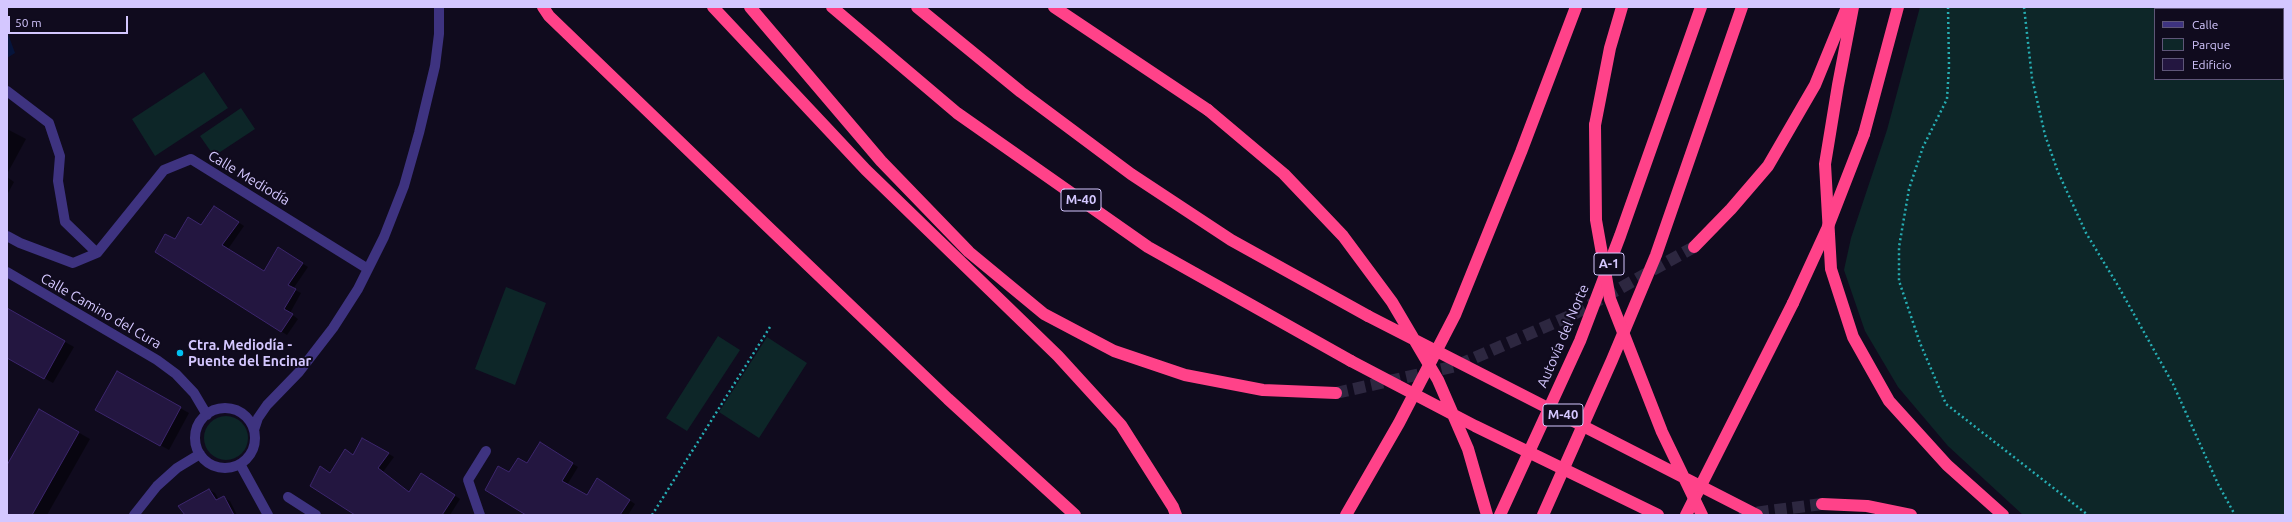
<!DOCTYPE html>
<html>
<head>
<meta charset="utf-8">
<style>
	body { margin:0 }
	#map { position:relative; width:2292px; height:522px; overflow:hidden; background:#100b1e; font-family:Ubuntu,sans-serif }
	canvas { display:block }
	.frame { position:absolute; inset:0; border:8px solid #d4c7ff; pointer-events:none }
	.legend { position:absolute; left:2154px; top:8px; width:130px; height:72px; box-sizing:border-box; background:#100b1e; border:1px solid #5e5678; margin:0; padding:5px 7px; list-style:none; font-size:12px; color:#d4c7ff }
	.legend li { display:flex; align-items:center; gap:8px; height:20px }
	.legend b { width:20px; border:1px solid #5e5678 }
	.scale { position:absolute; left:8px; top:16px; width:120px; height:18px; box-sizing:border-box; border:2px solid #d4c7ff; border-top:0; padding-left:5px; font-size:12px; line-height:14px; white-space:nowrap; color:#d4c7ff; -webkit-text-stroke:3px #100b1e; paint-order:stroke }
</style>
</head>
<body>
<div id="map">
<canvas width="2292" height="522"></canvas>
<div class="frame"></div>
<ul class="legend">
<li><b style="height:5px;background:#3e3380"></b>Calle</li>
<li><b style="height:11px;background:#0d2628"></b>Parque</li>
<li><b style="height:11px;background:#231640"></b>Edificio</li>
</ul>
<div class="scale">50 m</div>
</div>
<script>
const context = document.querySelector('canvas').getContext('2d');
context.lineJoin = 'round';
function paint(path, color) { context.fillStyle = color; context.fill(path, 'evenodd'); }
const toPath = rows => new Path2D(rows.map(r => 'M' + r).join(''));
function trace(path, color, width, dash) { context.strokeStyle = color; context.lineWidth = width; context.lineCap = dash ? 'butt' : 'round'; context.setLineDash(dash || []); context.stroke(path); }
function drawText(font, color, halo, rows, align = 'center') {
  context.font = font + ' Ubuntu,sans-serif'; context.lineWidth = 4; context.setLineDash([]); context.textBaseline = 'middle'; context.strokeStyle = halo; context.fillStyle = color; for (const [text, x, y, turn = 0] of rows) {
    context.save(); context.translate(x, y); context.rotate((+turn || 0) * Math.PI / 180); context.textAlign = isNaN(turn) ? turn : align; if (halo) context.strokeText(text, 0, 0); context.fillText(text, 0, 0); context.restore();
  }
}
const green = toPath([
	[1920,7,2203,7,2205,9,2155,9,2155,79,2285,79,2285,515,2023,515,1948,446,1898,387,1865,331,1844,270,1851,238,1887,130],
	[204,72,228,108,155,156,132,119],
	[241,108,255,129,214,156,200,136],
	[506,287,546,303,515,385,475,369],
	[718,336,740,350,687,431,666,418],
	[767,337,807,363,759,438,719,412],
	'204 438a22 22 0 1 1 44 0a22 22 0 1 1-44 0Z'
]);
const water = toPath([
	[7,31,15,53,7,58]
]);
const shadow = toPath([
	[7,129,26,139,7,174],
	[7,177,14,182,7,195],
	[220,210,244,226,228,249,264,272,278,248,308,267,293,289,301,293,290,313,298,319,287,335,156,252,202,226],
	[7,309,74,347,53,383,7,357],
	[117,373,189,413,169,450,97,409],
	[39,410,90,439,47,515,7,515,7,467],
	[363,439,394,457,383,472,410,492,427,477,460,499,450,515,357,515,331,474,353,456],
	[540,444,578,467,567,485,587,496,603,482,635,504,628,515,528,515,509,473,527,464],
	[209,490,215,493,219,500,224,498,230,501,237,515,186,515]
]);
const building = toPath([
	[214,206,239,222,222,245,264,271,278,247,303,263,288,285,296,289,284,309,293,314,281,332,155,252,165,234,175,239,188,217,201,225,214,206],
	[7,308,65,341,44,379,7,358,7,308],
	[117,371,181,407,160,446,95,410,117,371],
	[39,409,79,432,32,515,7,515,7,465,39,409],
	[362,438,389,453,378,468,409,492,421,473,455,495,442,515,355,515,310,486,320,466,330,473,345,449,353,455,362,438],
	[540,442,573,463,562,481,587,495,597,478,630,500,620,515,526,515,485,490,498,466,509,472,518,458,527,463,540,442],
	[209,489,216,500,224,496,234,515,185,515,178,506,209,489]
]);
const motorwayTunnel = toPath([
	[1336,393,1456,366,1574,314,1694,247],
	[1739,515,1822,504]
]);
const path = toPath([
	[1948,7,1949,66,1947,99,1923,147,1909,189,1899,247,1899,281,1920,343,1946,404,2088,515],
	[2024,7,2032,78,2045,135,2058,172,2086,233,2117,284,2173,384,2218,484,2235,515],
	[2225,7,2227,9],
	[2283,61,2285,63],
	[652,515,770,327]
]);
const pedestrian = toPath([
	[288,497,316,515],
	[480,515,468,480,486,451]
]);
const minor = toPath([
	[2272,7,2274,9],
	[2283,17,2285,18],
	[7,91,49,123,60,156,58,181,65,222,97,253],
	[7,236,20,243,73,263,97,253,164,170,191,159,368,269],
	[7,272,157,360,176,374,194,393,207,415],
	'195 438a30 30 0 1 1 60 0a30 30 0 1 1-60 0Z',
	[254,430,258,418,267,405,299,372,333,328,358,289,384,237,404,186,419,133,435,66,439,34,439,7],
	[240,464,268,515],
	[134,515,157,486,177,468,200,454]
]);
const motorway = toPath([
	[543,7,549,16,765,224,948,399,1075,515],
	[713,7,866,170,1058,356,1121,425,1173,507,1176,515],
	[750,7,881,161,969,252,1044,314,1114,351,1185,375,1263,390,1336,393],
	[832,7,957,113,1148,247,1351,361],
	[917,7,1021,92,1131,174,1231,240,1368,316],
	[1054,7,1208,110],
	[1853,7,1838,85,1825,164,1831,269,1853,337,1889,401,1947,465,2003,515],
	[1595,125,1610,48,1622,7],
	[1864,134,1898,7],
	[1694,247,1731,209,1768,166,1815,85,1847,7],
	[1822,504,1867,506,1911,515],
	[1346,515,1399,423,1455,315,1521,152,1576,7],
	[1500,515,1580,341,1620,236,1701,7],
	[1543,515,1612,360,1656,255,1742,7],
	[1686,515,1793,303]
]);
const motorwayBridge = toPath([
	[1208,110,1284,174,1343,236,1392,302,1438,380,1468,449,1487,515],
	[1595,125,1596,220,1610,299,1662,432,1702,515],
	[1793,303,1827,229,1864,134],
	[1368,316,1757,515],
	[1351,361,1475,426,1658,515]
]);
const markers = [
	[180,353,4,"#00c0f2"]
];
const shields = [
	[1081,200,40],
	[1609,264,30],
	[1563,415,40]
];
const shieldNames = [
	["M-40",1081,200],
	["A-1",1609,264],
	["M-40",1563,415]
];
const streetNames = [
	["Calle Mediodía",249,178,31],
	["Calle Camino del Cura",101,311,30],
	["Autovía del Norte",1563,336,-67]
];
const poiNames = [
	["Ctra. Mediodía -",188,345],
	["Puente del Encinar",188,361]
];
paint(green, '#0d2628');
paint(water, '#06143b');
paint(shadow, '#0007');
paint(building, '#231640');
trace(building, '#3c266d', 1);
trace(motorwayTunnel, '#2d2740', 12, [12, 6]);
trace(path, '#26aeb4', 2.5, [2, 3]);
trace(pedestrian, '#3e3380', 10);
trace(minor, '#3e3380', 10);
trace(motorway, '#ff4289', 12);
trace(motorwayBridge, '#ff4289', 12);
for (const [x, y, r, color] of markers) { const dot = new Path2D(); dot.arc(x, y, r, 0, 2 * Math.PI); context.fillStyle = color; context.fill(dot); trace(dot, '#100b1e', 1.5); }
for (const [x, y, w] of shields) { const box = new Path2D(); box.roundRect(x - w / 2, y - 11, w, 22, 3); context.fillStyle = '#100b1e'; context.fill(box); trace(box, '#d4c7ff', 1); }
drawText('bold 13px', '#d4c7ff', null, shieldNames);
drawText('14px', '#d4c7ff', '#100b1e', streetNames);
drawText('bold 14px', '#d4c7ff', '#100b1e', poiNames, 'left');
</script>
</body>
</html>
